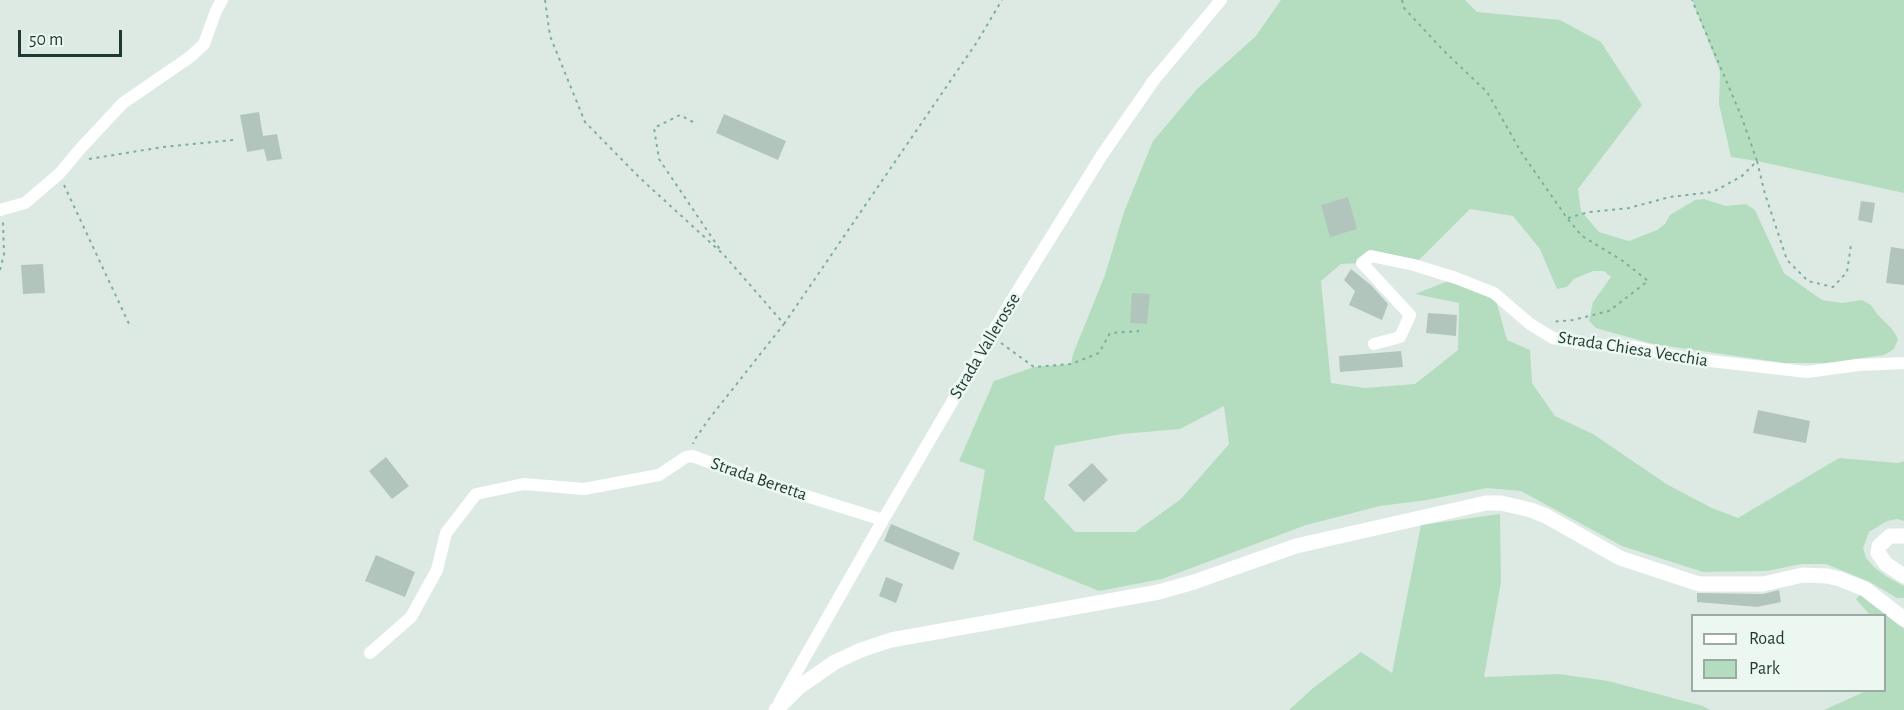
<!DOCTYPE html>
<html>
<head>
<meta charset="utf-8">
<style>
	body { margin:0 }
	#map { position:relative; width:1904px; height:710px; overflow:hidden; background:#ddeae4; font-family:"Alegreya Sans",sans-serif }
	canvas { display:block }
	.legend { position:absolute; left:1691px; top:614px; width:195px; height:78px; box-sizing:border-box; background:#edf7f2; border:2px solid #9aaba5; margin:0; padding:8px 10px; list-style:none; font-size:18px; color:#1e3a32 }
	.legend li { display:flex; align-items:center; gap:12px; height:30px }
	.legend b { width:30px; border:2px solid #9aaba5 }
	.scale { position:absolute; left:18px; top:30px; width:104px; height:27px; box-sizing:border-box; border:3px solid #1e3a32; border-top:0; padding-left:8px; font-size:18px; line-height:21px; white-space:nowrap; color:#1e3a32; -webkit-text-stroke:4px #edf7f2; paint-order:stroke }
</style>
</head>
<body>
<div id="map">
<canvas width="1904" height="710"></canvas>
<ul class="legend">
<li><b style="height:8px;background:#fff"></b>Road</li>
<li><b style="height:16px;background:#b4ddbf"></b>Park</li>
</ul>
<div class="scale">50 m</div>
</div>
<script>
const context = document.querySelector('canvas').getContext('2d');
context.lineJoin = 'round';
function paint(path, color) { context.fillStyle = color; context.fill(path, 'evenodd'); }
const toPath = rows => new Path2D(rows.map(r => 'M' + r).join(''));
function trace(path, color, width, dash) { context.strokeStyle = color; context.lineWidth = width; context.lineCap = dash ? 'butt' : 'round'; context.setLineDash(dash || []); context.stroke(path); }
function drawText(font, color, halo, rows, align = 'center') {
  context.font = font + ' "Alegreya Sans",sans-serif'; context.lineWidth = 5; context.setLineDash([]); context.textBaseline = 'middle'; context.strokeStyle = halo; context.fillStyle = color; for (const [text, x, y, turn = 0] of rows) {
    context.save(); context.translate(x, y); context.rotate((+turn || 0) * Math.PI / 180); context.textAlign = isNaN(turn) ? turn : align; if (halo) context.strokeText(text, 0, 0); context.fillText(text, 0, 0); context.restore();
  }
}
const green = toPath([
	[1281,0,1465,0,1477,12,1560,20,1601,42,1642,105,1578,189,1581,211,1599,232,1629,241,1657,230,1665,224,1670,215,1695,200,1704,199,1726,206,1746,204,1755,210,1784,273,1822,300,1842,303,1862,300,1871,305,1877,314,1892,329,1898,339,1894,349,1884,355,1827,363,1784,363,1653,344,1596,328,1589,321,1593,302,1611,277,1604,271,1593,271,1574,279,1567,287,1557,289,1540,249,1513,216,1470,209,1414,265,1371,257,1362,263,1341,264,1321,281,1331,383,1365,388,1415,384,1458,350,1459,303,1415,294,1456,278,1494,293,1507,340,1530,350,1532,383,1555,416,1593,434,1668,485,1712,508,1738,518,1839,458,1898,463,1904,461,1904,521,1897,519,1887,521,1869,532,1863,548,1866,558,1874,567,1887,577,1904,586,1904,598,1897,598,1870,582,1826,564,1801,564,1767,571,1703,572,1622,546,1521,491,1487,488,1427,500,1380,506,1306,525,1162,579,1099,591,973,540,985,470,959,461,994,381,1034,367,1071,364,1073,354,1105,275,1124,212,1153,141,1197,89,1256,36],
	[1224,406,1229,444,1181,499,1135,532,1075,532,1044,499,1055,446,1122,434,1180,429],
	[1692,0,1904,0,1904,193,1757,161,1731,157,1719,104,1720,71],
	[1500,514,1501,582,1484,677,1559,674,1608,681,1703,706,1710,710,1289,710,1313,688,1361,652,1392,673,1421,525],
	[1860,595,1904,629,1904,710,1824,710,1866,691,1884,690,1884,616,1870,615,1856,599]
]);
const building = toPath([
	[259,112,263,136,277,134,282,159,267,161,264,149,247,152,240,115],
	[724,114,786,141,778,160,716,133],
	[1348,197,1357,229,1330,237,1321,205],
	[1861,201,1875,203,1872,223,1858,220],
	[1891,247,1904,249,1904,285,1886,283],
	[43,264,45,293,23,294,21,265],
	[1351,269,1372,286,1388,304,1382,320,1349,305,1355,291,1344,280],
	[1132,293,1150,294,1147,324,1130,323],
	[1428,313,1457,315,1456,336,1426,333],
	[1401,351,1403,367,1340,372,1339,356],
	[1758,410,1810,421,1806,443,1753,433],
	[386,457,409,486,392,499,369,471],
	[1092,463,1108,480,1084,502,1068,485],
	[891,524,960,553,953,570,884,541],
	[376,555,415,572,405,597,365,581],
	[886,577,903,584,896,603,879,596],
	[1779,590,1781,602,1757,607,1697,602,1697,593,1763,594]
]);
const path = toPath([
	[545,0,550,36,585,122,640,178,724,255,784,324,709,419,695,439,693,444],
	[1402,0,1404,8,1443,50,1487,92,1521,152,1567,218,1582,236,1623,261,1648,281,1609,311,1573,320,1551,322],
	[693,122,680,115,654,128,659,159,721,251],
	[89,159,163,147,233,140],
	[1757,161,1765,194,1787,260,1808,281,1833,287,1847,272,1851,245],
	[64,185,130,326],
	[1568,218,1589,212,1629,208,1670,197,1713,192,1742,176,1757,161,1742,118,1692,0],
	[0,270,4,254,3,222],
	[784,324,977,42,1002,0],
	[1001,343,1034,367,1071,364,1099,353,1110,333,1139,331]
]);
const minor = toPath([
	[0,210,25,203,59,174,80,149,123,103,190,57,204,44,216,11,222,0],
	[1374,344,1400,337,1410,315,1362,263,1371,256,1414,265,1456,278,1494,293,1530,324,1553,338,1587,344,1635,347,1684,358,1807,372,1858,365,1904,363],
	[370,653,411,617,437,570,446,533,476,494,524,484,584,489,659,475,686,457,692,456,787,490,883,520],
	[780,701,883,520,1010,303,1102,155,1154,80,1221,0]
]);
const tertiary = toPath([
	[1904,536,1890,536,1879,546,1878,553,1886,564,1904,576],
	[776,710,799,687,835,662,861,650,891,640,1159,592,1194,582,1296,546,1486,503,1501,503,1531,510,1546,516,1620,558,1699,584,1763,584,1803,575,1827,576,1840,579,1865,589,1904,619]
]);
const streetNames = [
	["Strada Vallerosse",985,346,-59],
	["Strada Chiesa Vecchia",1633,349,9],
	["Strada Beretta",759,479,19]
];
paint(green, '#b4ddbf');
paint(building, '#b2c5bd');
trace(path, '#7caf9f', 2, [3, 4.5]);
trace(minor, '#fff', 12);
trace(tertiary, '#fff', 15);
drawText('18px', '#1e3a32', '#edf7f2', streetNames);
</script>
</body>
</html>
